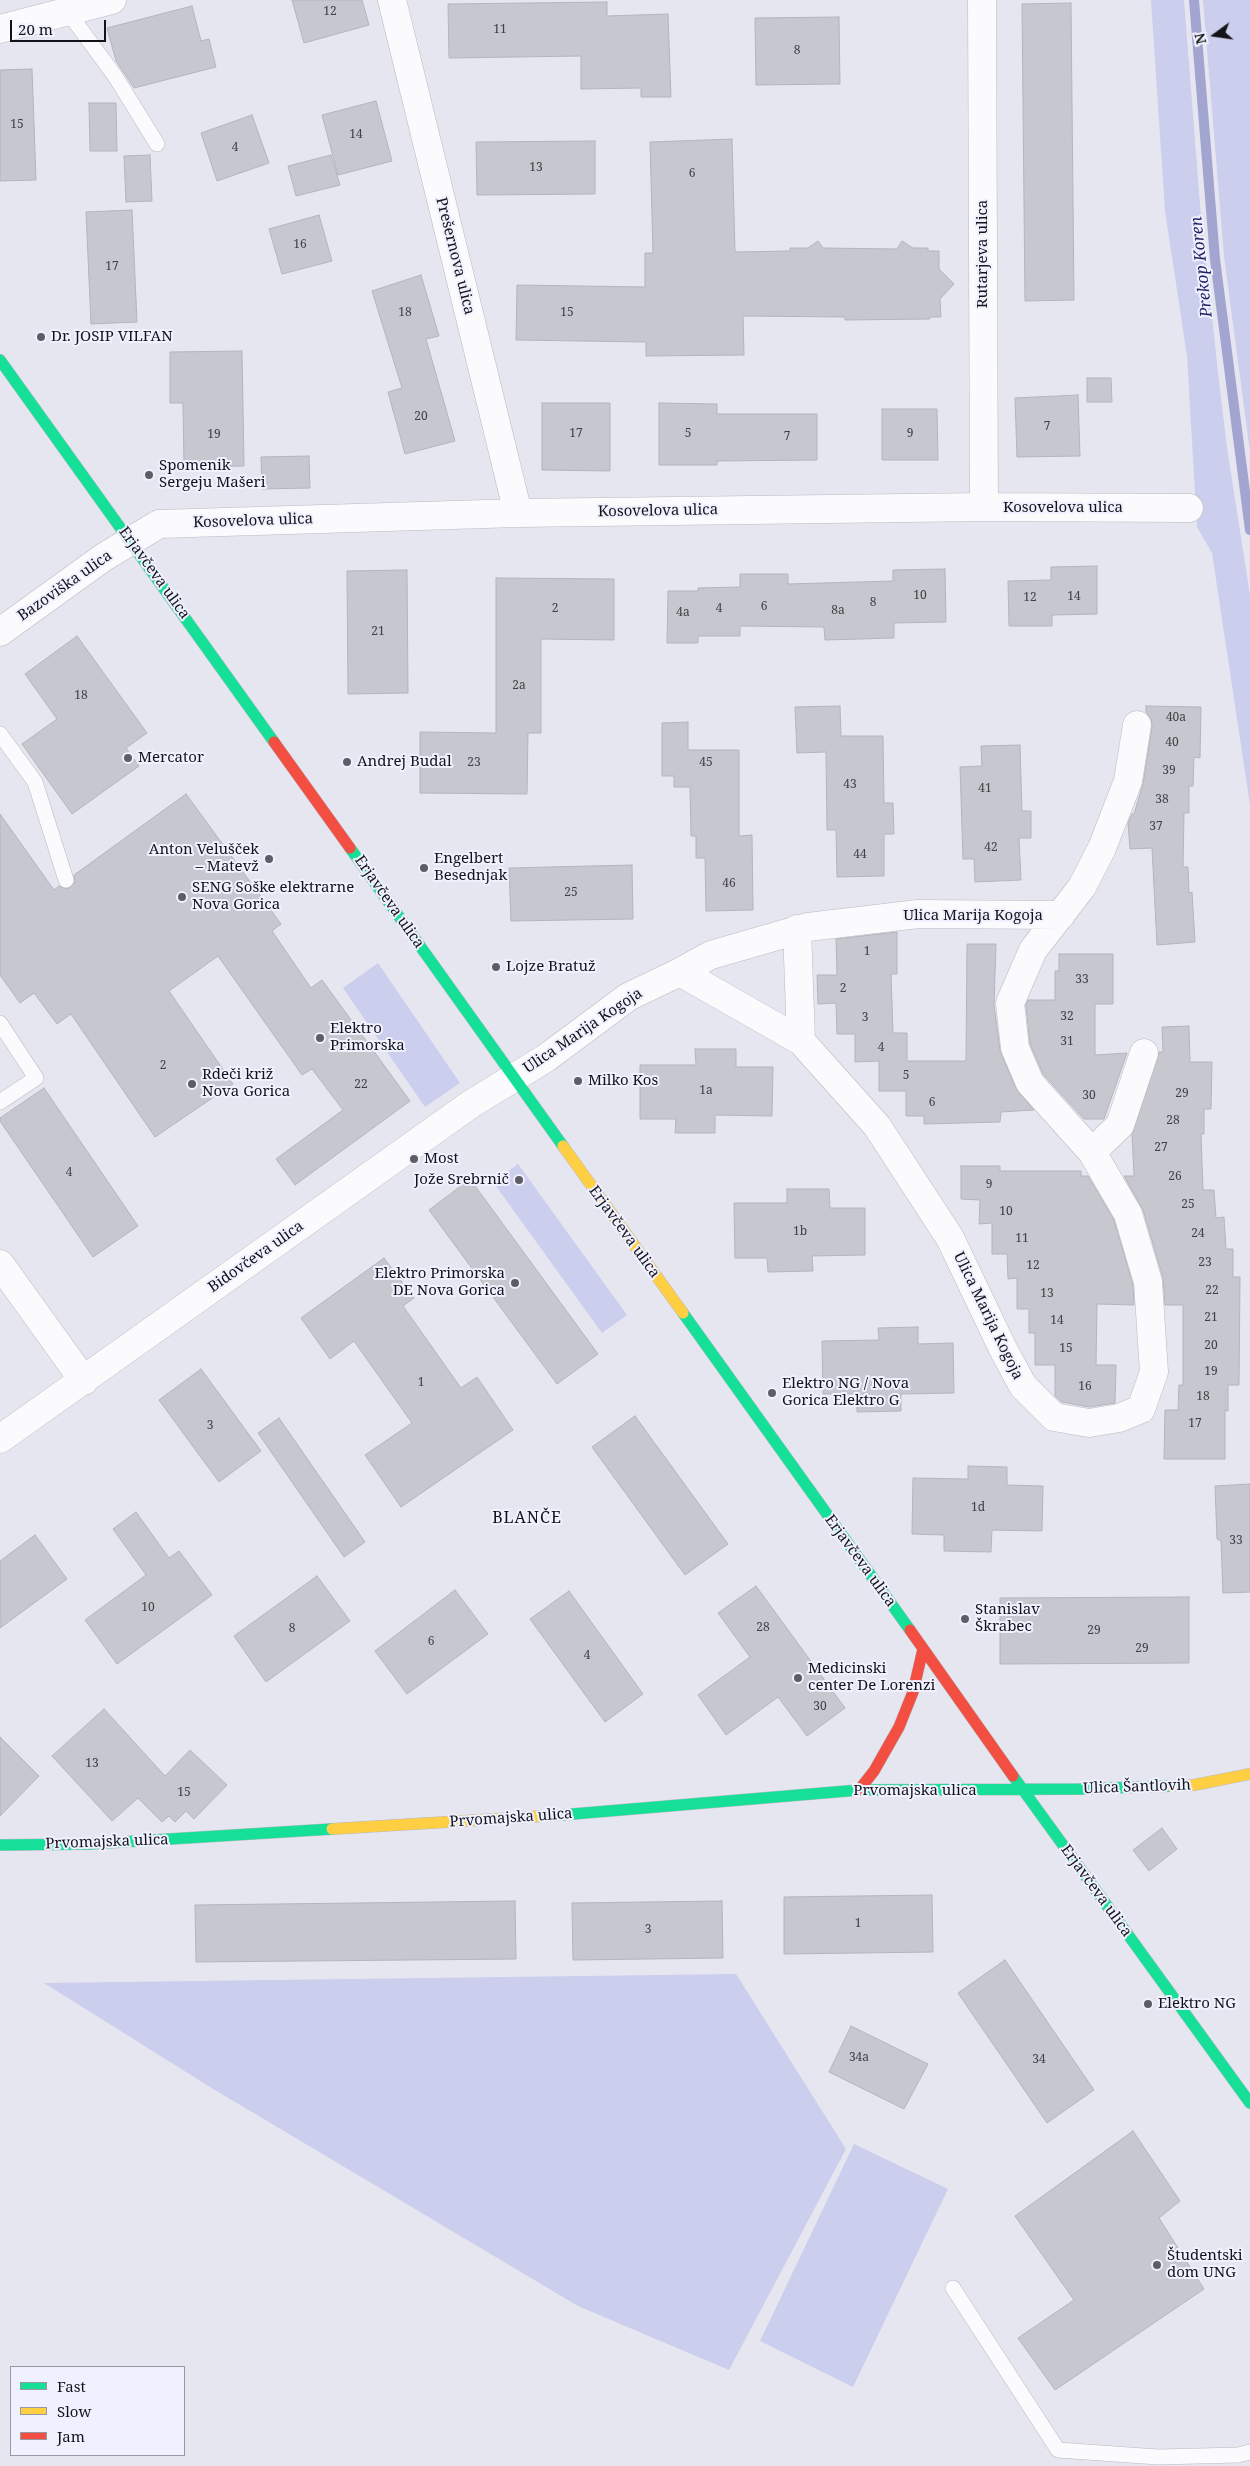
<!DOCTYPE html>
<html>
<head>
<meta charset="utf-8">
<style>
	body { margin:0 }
	#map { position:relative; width:1250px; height:2466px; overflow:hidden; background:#e6e6f1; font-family:"Noto Serif",serif }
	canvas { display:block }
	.legend { position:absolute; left:10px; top:2366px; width:175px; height:90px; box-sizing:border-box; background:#eff1ff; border:1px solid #9798a3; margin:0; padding:6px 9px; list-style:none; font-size:15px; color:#131319 }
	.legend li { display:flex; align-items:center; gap:10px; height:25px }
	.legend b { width:25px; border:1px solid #9798a3 }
	.north { position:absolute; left:1190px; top:10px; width:50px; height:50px; -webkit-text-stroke:4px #eff1ff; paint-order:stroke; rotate:256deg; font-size:14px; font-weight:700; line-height:20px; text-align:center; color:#131319 }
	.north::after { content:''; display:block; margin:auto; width:18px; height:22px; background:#131319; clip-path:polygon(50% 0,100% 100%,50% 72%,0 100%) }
	.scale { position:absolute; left:10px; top:20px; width:96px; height:22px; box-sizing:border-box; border:2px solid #131319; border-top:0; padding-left:6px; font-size:15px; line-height:18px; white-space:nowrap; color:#131319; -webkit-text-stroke:4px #eff1ff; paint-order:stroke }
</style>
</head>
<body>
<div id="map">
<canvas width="1250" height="2466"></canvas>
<ul class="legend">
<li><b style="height:6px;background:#16e098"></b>Fast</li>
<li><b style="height:6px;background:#ffcf43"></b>Slow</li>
<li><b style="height:6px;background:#f24e42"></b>Jam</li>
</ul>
<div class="north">N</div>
<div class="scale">20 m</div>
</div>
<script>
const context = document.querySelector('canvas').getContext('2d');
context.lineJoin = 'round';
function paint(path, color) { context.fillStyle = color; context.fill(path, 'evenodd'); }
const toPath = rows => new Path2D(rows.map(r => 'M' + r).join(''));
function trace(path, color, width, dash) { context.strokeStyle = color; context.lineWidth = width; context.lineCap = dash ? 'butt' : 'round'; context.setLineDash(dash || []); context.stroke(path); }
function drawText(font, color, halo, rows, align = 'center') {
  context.font = font + ' "Noto Serif",serif'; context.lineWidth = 4; context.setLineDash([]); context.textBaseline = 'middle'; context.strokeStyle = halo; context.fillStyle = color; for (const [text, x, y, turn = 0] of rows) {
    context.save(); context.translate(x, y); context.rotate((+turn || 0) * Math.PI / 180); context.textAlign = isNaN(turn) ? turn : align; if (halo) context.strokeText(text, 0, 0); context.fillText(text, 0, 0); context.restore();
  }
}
const green = toPath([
	[1151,0,1184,0,1201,217,1219,381,1227,448,1250,595,1250,805,1212,553,1197,527,1187,356,1165,211],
	[1203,0,1250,0,1250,452,1224,256],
	[378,963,460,1083,425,1107,343,988],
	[518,1164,627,1315,602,1333,493,1182],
	[736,1974,846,2149,729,2370,578,2306,210,2087,44,1983],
	[854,2144,948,2189,853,2387,760,2341]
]);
const stream = toPath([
	[1194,0,1215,259,1250,530]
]);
const building = toPath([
	[292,0,362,0,369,25,304,43,292,0],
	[607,2,607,16,668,14,671,97,641,97,641,88,581,89,581,56,449,58,448,4,607,2],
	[1071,3,1074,300,1025,301,1022,4,1071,3],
	[192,6,201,41,209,39,216,67,134,88,116,61,107,28,192,6],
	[839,17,840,84,756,85,755,18,839,17],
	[32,69,36,180,0,181,0,70,32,69],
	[376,101,392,161,338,175,322,115,376,101],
	[89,103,116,103,117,151,90,151,89,103],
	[252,115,269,163,217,181,201,133,252,115],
	[732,139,735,252,790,251,790,248,808,248,818,241,823,248,897,249,902,241,913,248,928,248,928,251,939,251,939,269,954,284,940,299,941,317,929,317,930,319,845,320,845,317,743,316,744,355,646,356,646,342,516,340,517,285,645,287,645,253,653,253,650,142,732,139],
	[595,141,595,194,477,195,476,142,595,141],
	[150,155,152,201,126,202,124,156,150,155],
	[331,155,340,185,296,196,288,166,331,155],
	[132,210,137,322,91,324,86,212,132,210],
	[319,215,332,261,282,274,269,229,319,215],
	[421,275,439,336,426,339,455,441,405,454,388,392,402,388,372,291,421,275],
	[242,351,244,466,184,467,183,403,170,403,170,352,242,351],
	[1087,378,1111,378,1112,402,1087,402,1087,378],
	[1078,395,1080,456,1017,457,1015,398,1078,395],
	[542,403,610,403,610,471,542,470,542,403],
	[659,403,717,404,717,414,817,414,817,460,717,461,717,465,659,465,659,403],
	[882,409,937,409,938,460,882,460,882,409],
	[309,456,310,488,262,489,261,457,309,456],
	[1097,566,1097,614,1052,615,1052,626,1009,626,1008,581,1051,580,1051,567,1097,566],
	[945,569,946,622,894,623,894,638,825,640,824,627,740,626,740,636,698,636,698,643,667,643,668,591,698,591,698,588,740,587,740,574,788,574,788,584,893,581,893,570,945,569],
	[407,570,408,693,348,694,347,571,407,570],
	[496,578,614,579,614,640,541,639,541,733,528,733,527,794,420,793,420,732,496,733,496,578],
	[77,636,147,733,126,748,139,766,72,814,22,744,57,719,25,674,77,636],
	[840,706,841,736,883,736,884,803,893,803,894,834,884,834,884,876,837,877,836,830,827,830,826,752,797,753,795,707,840,706],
	[1146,706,1201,707,1200,758,1194,757,1193,786,1189,786,1189,813,1184,813,1183,867,1188,867,1189,893,1192,892,1195,942,1157,945,1152,848,1130,849,1128,823,1132,814,1134,814,1143,784,1152,727,1151,719,1146,712,1146,706],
	[688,722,688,750,739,750,739,836,752,835,753,910,706,911,705,858,696,858,696,836,691,836,690,787,674,787,674,776,662,776,662,723,688,722],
	[1020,745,1022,811,1031,811,1031,838,1019,838,1021,880,975,882,974,859,963,859,960,767,982,766,981,746,1020,745],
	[186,794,281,924,272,931,311,988,322,980,410,1101,295,1185,276,1159,343,1110,312,1069,302,1075,218,956,169,991,233,1084,155,1137,71,1014,57,1024,34,993,20,1003,0,975,0,814,54,890,59,886,68,889,75,882,74,875,186,794],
	[632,865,633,919,511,921,509,868,632,865],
	[897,932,897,974,891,974,893,1033,907,1033,907,1061,966,1061,967,944,996,944,994,1005,1000,1050,1016,1089,1034,1110,1001,1112,1000,1122,924,1124,924,1116,906,1116,906,1091,879,1091,879,1061,855,1062,855,1034,837,1034,836,1003,818,1004,817,975,837,975,836,939,897,932],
	[1059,954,1113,954,1113,1004,1095,1004,1095,1055,1127,1053,1104,1119,1084,1119,1043,1074,1030,1044,1026,1005,1028,1000,1055,1000,1055,971,1059,971,1059,954],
	[1189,1026,1190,1062,1212,1062,1211,1109,1204,1109,1204,1134,1201,1134,1203,1190,1214,1190,1216,1218,1224,1217,1226,1249,1233,1249,1233,1277,1240,1277,1239,1385,1228,1385,1228,1411,1225,1410,1225,1459,1164,1459,1165,1410,1178,1410,1179,1385,1183,1385,1183,1305,1165,1305,1163,1278,1143,1210,1124,1176,1134,1176,1132,1134,1159,1052,1163,1052,1162,1027,1189,1026],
	[695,1049,736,1049,736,1067,773,1067,772,1116,715,1115,715,1133,675,1133,676,1119,640,1119,640,1065,696,1065,695,1049],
	[44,1088,138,1226,93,1257,0,1121,0,1118,44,1088],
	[961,1166,1000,1166,1000,1171,1081,1171,1081,1176,1088,1176,1114,1220,1133,1285,1134,1305,1097,1304,1096,1365,1116,1365,1115,1403,1089,1407,1062,1402,1055,1396,1055,1365,1035,1365,1035,1333,1029,1333,1029,1309,1017,1309,1017,1278,1008,1279,1007,1254,992,1254,992,1223,979,1224,980,1200,961,1199,961,1166],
	[470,1179,598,1354,557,1384,429,1210,470,1179],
	[787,1189,829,1189,830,1208,865,1208,865,1255,812,1256,813,1271,768,1272,767,1258,735,1258,734,1203,787,1203,787,1189],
	[384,1258,414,1298,403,1306,461,1388,477,1377,513,1430,401,1507,365,1455,412,1423,354,1341,330,1359,301,1318,384,1258],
	[918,1327,918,1344,953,1343,954,1393,901,1394,901,1411,857,1412,857,1394,823,1394,822,1341,879,1340,878,1328,918,1327],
	[201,1369,261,1451,219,1482,159,1400,201,1369],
	[635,1416,728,1544,685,1575,592,1447,635,1416],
	[279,1418,365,1542,344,1557,258,1433,279,1418],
	[968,1466,1007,1467,1007,1485,1043,1486,1042,1531,992,1530,991,1552,944,1551,944,1535,912,1534,913,1478,968,1479,968,1466],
	[1250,1484,1250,1592,1223,1593,1221,1541,1217,1539,1215,1486,1250,1484],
	[136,1512,169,1558,179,1551,212,1595,117,1664,85,1620,146,1575,113,1529,136,1512],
	[35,1535,67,1579,0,1628,0,1561,35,1535],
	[317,1576,350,1621,266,1682,234,1636,317,1576],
	[756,1586,845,1708,807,1736,778,1697,726,1735,698,1695,750,1657,718,1613,756,1586],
	[455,1590,488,1634,407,1694,375,1651,455,1590],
	[569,1591,643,1694,605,1722,530,1619,569,1591],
	[1189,1597,1189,1663,1000,1664,1000,1598,1189,1597],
	[104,1709,165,1776,190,1750,227,1785,194,1819,186,1811,175,1822,169,1816,162,1822,138,1798,112,1821,52,1756,104,1709],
	[0,1737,39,1776,0,1816,0,1737],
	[1162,1828,1177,1849,1149,1871,1133,1850,1162,1828],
	[932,1895,933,1952,784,1954,784,1897,932,1895],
	[515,1901,516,1959,196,1962,195,1905,515,1901],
	[722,1901,723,1958,573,1960,572,1903,722,1901],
	[1005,1960,1094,2090,1047,2123,958,1993,1005,1960],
	[851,2026,928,2064,904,2109,829,2072,851,2026],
	[1133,2131,1180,2201,1159,2218,1204,2289,1055,2390,1018,2338,1074,2300,1015,2216,1133,2131]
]);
const lane = toPath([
	[68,12,115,76,157,144],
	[0,734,35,782,66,880],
	[0,1023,36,1078,0,1102],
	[953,2288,1058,2450,1158,2457,1238,2455,1250,2452]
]);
const street = toPath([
	[392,0,518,513],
	[982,0,984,507],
	[0,29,112,0],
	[0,632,104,557,159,524,518,513,984,507,1189,508],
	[797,929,801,1041],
	[680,972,711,955,808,927,918,914,1061,915],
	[1092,1152,1120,1125,1144,1053],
	[0,1264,84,1381],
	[0,1439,471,1104,546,1058,628,997,680,972,801,1041,877,1126,950,1238,1003,1349,1023,1386,1054,1417,1089,1423,1119,1418,1141,1409,1154,1372,1148,1282,1128,1214,1092,1152,1030,1083,1015,1048,1010,1003,1033,950,1082,887,1102,848,1128,781,1137,725]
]);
const fast = toPath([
	[0,360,274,742],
	[350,848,563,1146],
	[683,1313,910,1630],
	[1013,1776,1250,2103],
	[561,1815,859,1790,1079,1789,1171,1786],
	[0,1845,89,1844,332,1829]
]);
const slow = toPath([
	[563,1146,683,1313],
	[1171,1786,1194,1785,1250,1774],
	[332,1829,561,1815]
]);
const jam = toPath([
	[274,742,350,848],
	[910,1630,1013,1776],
	[859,1790,874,1771,899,1727,913,1692,923,1649]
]);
const markers = [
	[41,337,5,"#5d5d65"],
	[149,475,5,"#5d5d65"],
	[128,758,5,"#5d5d65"],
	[347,762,5,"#5d5d65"],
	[269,859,5,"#5d5d65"],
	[424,868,5,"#5d5d65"],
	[182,897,5,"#5d5d65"],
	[496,967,5,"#5d5d65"],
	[320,1038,5,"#5d5d65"],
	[578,1081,5,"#5d5d65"],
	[192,1084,5,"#5d5d65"],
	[414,1159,5,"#5d5d65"],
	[519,1180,5,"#5d5d65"],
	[515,1283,5,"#5d5d65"],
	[772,1393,5,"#5d5d65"],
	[965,1619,5,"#5d5d65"],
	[798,1678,5,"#5d5d65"],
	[1148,2004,5,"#5d5d65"],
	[1157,2265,5,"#5d5d65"]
];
const numberNames = [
	["12",330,12],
	["11",500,30],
	["8",797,51],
	["15",17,125],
	["14",356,135],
	["4",235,148],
	["13",536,168],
	["6",692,174],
	["16",300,245],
	["17",112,267],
	["18",405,313],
	["15",567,313],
	["20",421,417],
	["7",1047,427],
	["17",576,434],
	["5",688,434],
	["9",910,434],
	["19",214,435],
	["7",787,437],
	["10",920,596],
	["14",1074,597],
	["12",1030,598],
	["8",873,603],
	["6",764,607],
	["2",555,609],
	["4",719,609],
	["8a",838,611],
	["4a",683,613],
	["21",378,632],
	["2a",519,686],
	["18",81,696],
	["40a",1176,718],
	["40",1172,743],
	["23",474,763],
	["45",706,763],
	["39",1169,771],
	["43",850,785],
	["41",985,789],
	["38",1162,800],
	["37",1156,827],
	["42",991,848],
	["44",860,855],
	["46",729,884],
	["25",571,893],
	["1",867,952],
	["33",1082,980],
	["2",843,989],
	["32",1067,1017],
	["3",865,1018],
	["31",1067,1042],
	["4",881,1048],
	["2",163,1066],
	["5",906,1076],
	["22",361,1085],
	["1a",706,1091],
	["29",1182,1094],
	["30",1089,1096],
	["6",932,1103],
	["28",1173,1121],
	["27",1161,1148],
	["4",69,1173],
	["26",1175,1177],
	["9",989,1185],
	["25",1188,1205],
	["10",1006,1212],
	["1b",800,1232],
	["24",1198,1234],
	["11",1022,1239],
	["23",1205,1263],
	["12",1033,1266],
	["22",1212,1291],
	["13",1047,1294],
	["21",1211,1318],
	["14",1057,1321],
	["20",1211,1346],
	["15",1066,1349],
	["19",1211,1372],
	["1",421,1383],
	["16",1085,1387],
	["18",1203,1397],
	["17",1195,1424],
	["3",210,1426],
	["1d",978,1508],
	["33",1236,1541],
	["10",148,1608],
	["28",763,1628],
	["8",292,1629],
	["29",1094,1631],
	["6",431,1642],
	["29",1142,1649],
	["4",587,1656],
	["30",820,1707],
	["13",92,1764],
	["15",184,1793],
	["1",858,1924],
	["3",648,1930],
	["34a",859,2058],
	["34",1039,2060]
];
const streetNames = [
	["Rutarjeva ulica",983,254,-90],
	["Prešernova ulica",455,256,76],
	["Kosovelova ulica",1063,508],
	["Kosovelova ulica",658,511,-1],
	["Kosovelova ulica",253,521,-2],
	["Erjavčeva ulica",154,573,54],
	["Bazoviška ulica",65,586,-35],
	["Erjavčeva ulica",389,902,55],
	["Ulica Marija Kogoja",973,916],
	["Ulica Marija Kogoja",583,1031,-34],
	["Erjavčeva ulica",624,1232,54],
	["Bidovčeva ulica",256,1257,-35],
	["Ulica Marija Kogoja",988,1316,64],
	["Erjavčeva ulica",860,1561,54],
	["Ulica Šantlovih",1137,1787,-2],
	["Prvomajska ulica",915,1791],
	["Prvomajska ulica",511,1818,-4],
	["Prvomajska ulica",107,1842,-2],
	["Erjavčeva ulica",1096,1891,54]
];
const poiNames = [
	["Dr. JOSIP VILFAN",51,337],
	["Spomenik",159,466],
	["Sergeju Mašeri",159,483],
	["Mercator",138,758],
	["Andrej Budal",357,762],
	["Anton Velušček",259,850,"right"],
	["– Matevž",259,867,"right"],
	["Engelbert",434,859],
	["Besednjak",434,876],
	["SENG Soške elektrarne",192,888],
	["Nova Gorica",192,905],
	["Lojze Bratuž",506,967],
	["Elektro",330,1029],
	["Primorska",330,1046],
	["Rdeči križ",202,1075],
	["Nova Gorica",202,1092],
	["Milko Kos",588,1081],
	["Most",424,1159],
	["Jože Srebrnič",509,1180,"right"],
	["Elektro Primorska",505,1274,"right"],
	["DE Nova Gorica",505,1291,"right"],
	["Elektro NG / Nova",782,1384],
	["Gorica Elektro G",782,1401],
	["Stanislav",975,1610],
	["Škrabec",975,1627],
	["Medicinski",808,1669],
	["center De Lorenzi",808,1686],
	["Elektro NG",1158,2004],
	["Študentski",1167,2256],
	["dom UNG",1167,2273]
];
const waterNames = [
	["Prekop Koren",1202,267,-96]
];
const neighbourhoodNames = [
	["BLANČE",527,1518]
];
paint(green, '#cbceec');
trace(stream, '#a1a5d0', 10);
paint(building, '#c6c7cf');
trace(building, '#b4b4bc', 1);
trace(lane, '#b9b9c2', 16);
trace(street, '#b9b9c2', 29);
trace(fast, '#b9b9c2', 12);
trace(slow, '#b9b9c2', 12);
trace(jam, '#b9b9c2', 12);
trace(lane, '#fbfbfd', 15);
trace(street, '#fbfbfd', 28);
trace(fast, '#16e098', 11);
trace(slow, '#ffcf43', 11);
trace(jam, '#f24e42', 11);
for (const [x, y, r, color] of markers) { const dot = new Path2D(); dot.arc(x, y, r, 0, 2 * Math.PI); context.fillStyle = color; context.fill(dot); trace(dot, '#eff1ff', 2); }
drawText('12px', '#404046', null, numberNames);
drawText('15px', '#131319', '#eff1ff', streetNames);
drawText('15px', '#131319', '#eff1ff', poiNames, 'left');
drawText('italic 16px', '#221e62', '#eff1ff', waterNames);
context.letterSpacing = '1px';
drawText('16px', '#131319', '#eff1ff', neighbourhoodNames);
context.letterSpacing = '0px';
</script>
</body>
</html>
